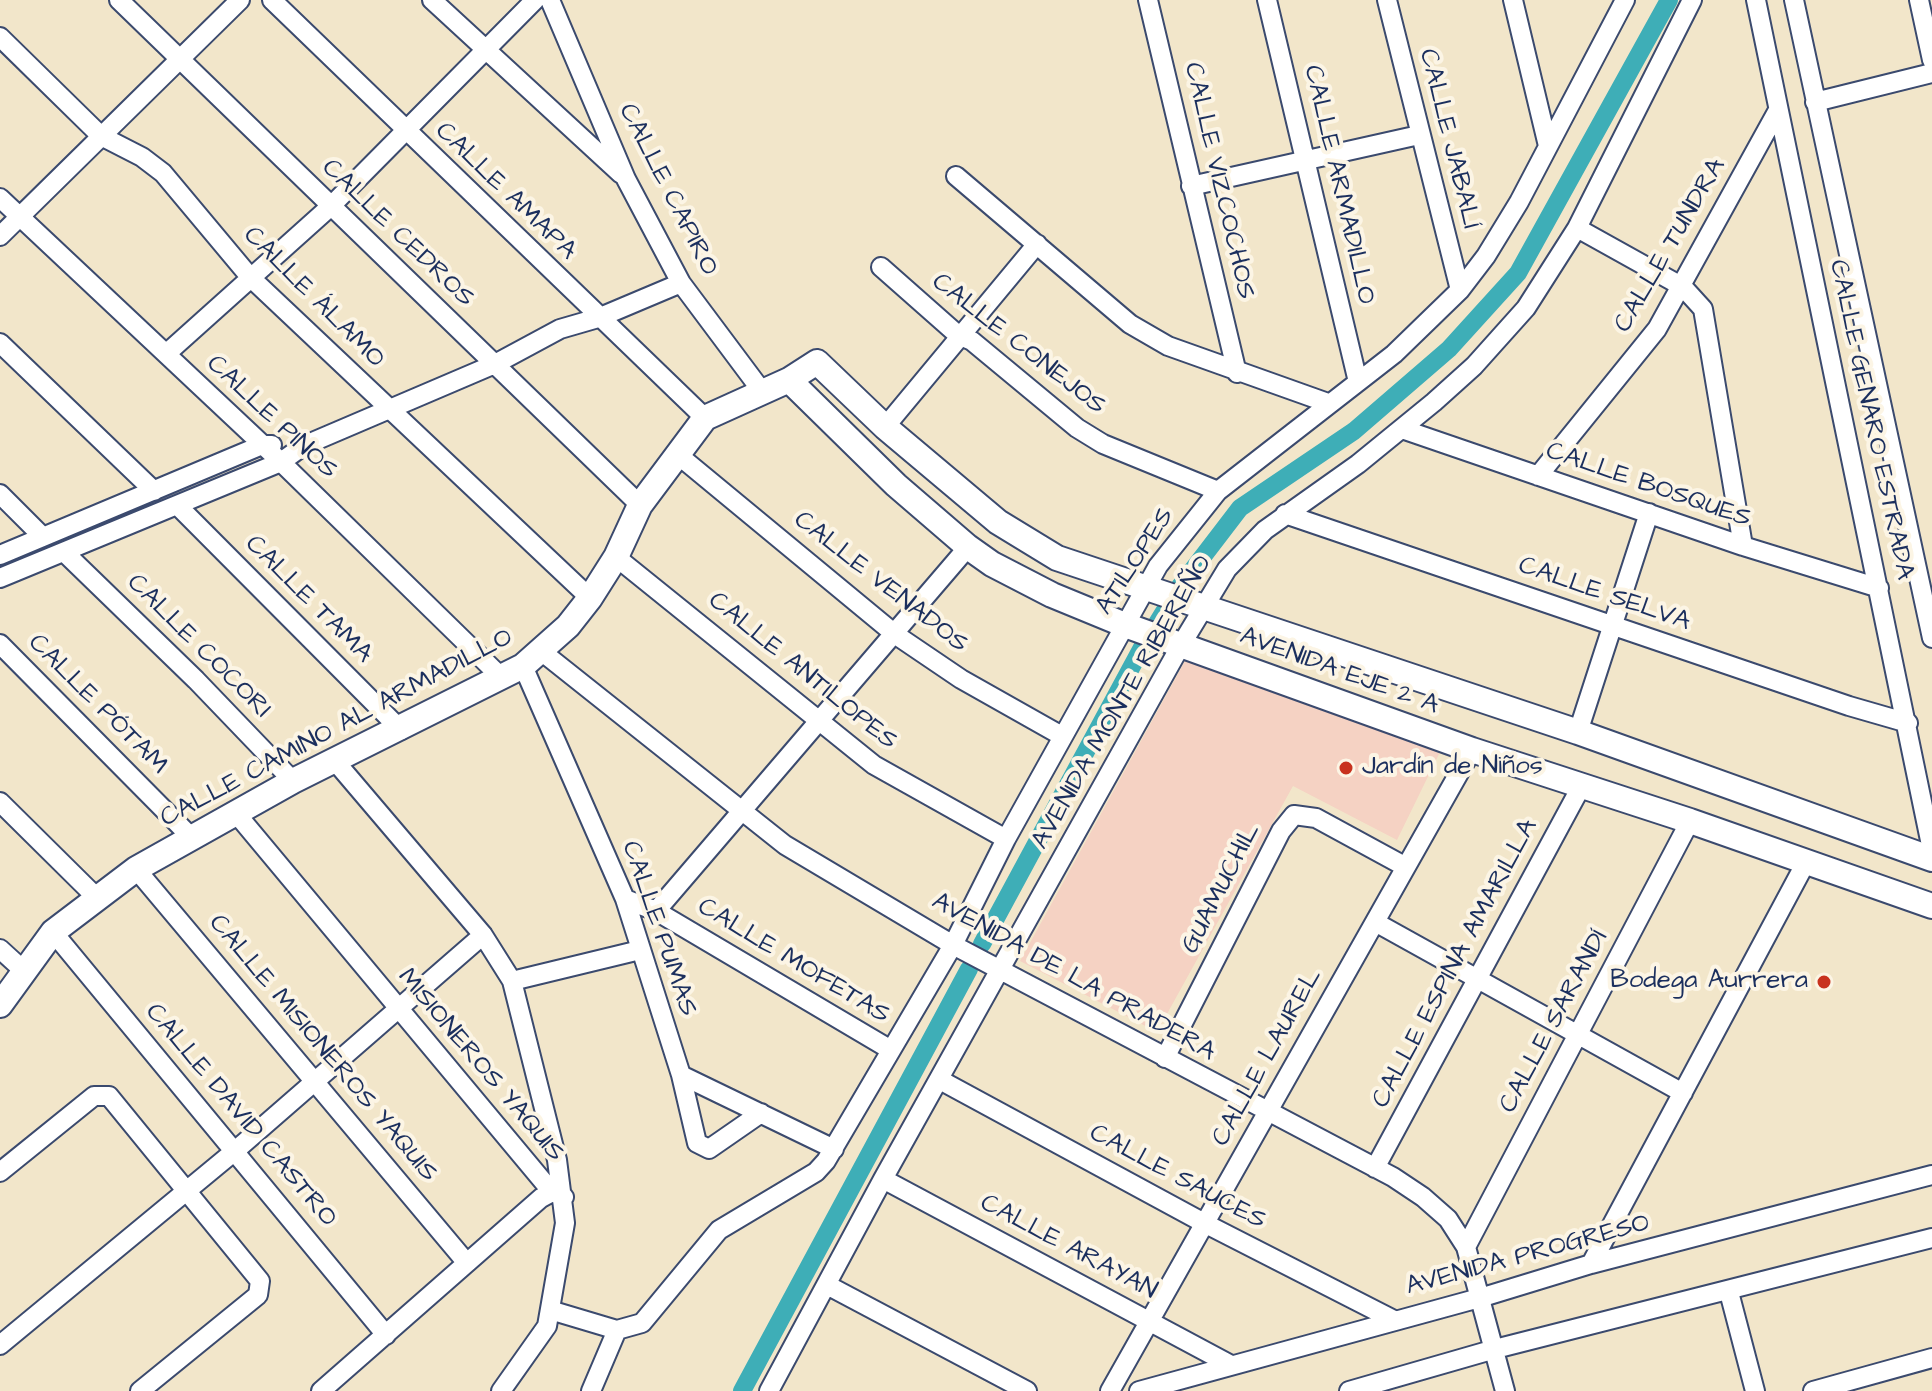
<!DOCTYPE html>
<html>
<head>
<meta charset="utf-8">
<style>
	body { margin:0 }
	canvas { display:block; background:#f2e6ca }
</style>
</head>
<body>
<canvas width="1932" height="1391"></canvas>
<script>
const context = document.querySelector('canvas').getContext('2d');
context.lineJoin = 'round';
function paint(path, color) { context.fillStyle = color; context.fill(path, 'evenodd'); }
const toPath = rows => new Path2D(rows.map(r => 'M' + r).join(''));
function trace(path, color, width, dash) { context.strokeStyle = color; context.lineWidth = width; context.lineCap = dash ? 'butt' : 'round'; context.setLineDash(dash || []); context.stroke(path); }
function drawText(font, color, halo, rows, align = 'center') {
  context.font = font + ' "Architects Daughter",sans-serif'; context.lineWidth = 8; context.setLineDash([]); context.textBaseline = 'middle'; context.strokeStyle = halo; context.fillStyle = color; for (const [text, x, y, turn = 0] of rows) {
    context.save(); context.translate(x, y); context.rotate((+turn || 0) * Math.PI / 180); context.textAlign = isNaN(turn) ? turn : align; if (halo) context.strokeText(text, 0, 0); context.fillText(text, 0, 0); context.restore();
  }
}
const built = toPath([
	[1185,661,1441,750,1397,840,1293,786,1157,1032,1020,961]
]);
const canal = toPath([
	[1178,589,1240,508,1354,431,1449,349,1518,273,1669,0],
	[1156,625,1167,607],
	[982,944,1145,642],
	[742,1391,969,969]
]);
const minor = toPath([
	[119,0,640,505],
	[272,0,705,418],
	[432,0,621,174],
	[550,0,626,179,681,283,761,390],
	[1148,0,1237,373],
	[1267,0,1358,382],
	[1387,0,1460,290],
	[1513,0,1548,146],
	[1756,0,1932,850],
	[1794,0,1932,638],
	[1919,0,1932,60],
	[0,37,101,136,142,157,163,173,250,277,590,598],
	[1815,102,1932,73],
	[956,176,1130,324,1168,346,1328,403],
	[1191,186,1419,135],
	[0,198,281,462,502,678],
	[1577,228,1683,287,1703,309,1743,546],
	[0,236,240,0],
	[881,267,958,335,972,341,1077,428,1103,444,1218,491],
	[0,343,154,491],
	[166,354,331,206,535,0],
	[885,427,1037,244],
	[1402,429,1743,546,1879,588],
	[677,454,896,635,961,679,1062,736],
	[1538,476,1657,329,1778,110],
	[0,494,42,536],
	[178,506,401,730],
	[1285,514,1849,706,1908,723],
	[64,552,196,680,293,781],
	[0,555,262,445,272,445],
	[616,557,874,765,1006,839],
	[0,578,281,462,303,446,495,364,560,329,598,318,681,283],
	[0,644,191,837],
	[541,651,785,845,953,945,1393,1177,1423,1197,1448,1219,1466,1247,1505,1391],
	[523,666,625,899,681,1075,697,1143,709,1149,761,1113],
	[1578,732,1649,513],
	[335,761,483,935,512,981,557,1160,565,1223,547,1326,501,1391],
	[0,802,97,898],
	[235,812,552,1192,564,1197],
	[136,869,466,1262],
	[625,899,656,911,891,1050],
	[656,911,968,547],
	[1375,922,1683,1093],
	[53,932,386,1335],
	[0,949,23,970],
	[512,981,640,950],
	[1165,1058,1281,831,1294,815,1316,818,1406,867],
	[681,1075,834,1149],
	[940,1080,1204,1223,1392,1319],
	[1375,1168,1582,785],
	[0,1172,94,1096,109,1096,260,1281,258,1295,140,1391],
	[883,1179,1229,1364],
	[1466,1247,1690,821],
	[1591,1264,1805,864],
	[827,1285,1027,1391],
	[1729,1292,1755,1391],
	[550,1310,617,1330],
	[0,1345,236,1150,483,935],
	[321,1391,541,1198,552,1192],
	[591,1391,617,1330,642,1323,719,1230,816,1172,826,1161,953,945,1006,839,1158,566,1218,491,1394,354,1460,290,1486,256,1519,202,1625,0],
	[769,1391,883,1179,1181,645,1227,569,1265,530,1358,464,1434,402,1474,366,1526,308,1577,228,1692,0],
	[1110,1391,1472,750],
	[1139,1391,1483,1297,1591,1264,1932,1175],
	[1349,1391,1495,1349,1932,1238],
	[1813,1391,1932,1358]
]);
const tertiary = toPath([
	[789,380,896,485,968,547,992,564,1052,595,1125,625,1472,750,1690,821,1932,906],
	[0,1005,53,932,136,869,293,781,523,666,568,626,590,598,616,557,640,505,705,418,789,380,817,362,885,427,998,522,1057,558,1578,732,1932,859]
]);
const markers = [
	[1346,768,8,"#c8321e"],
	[1824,982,8,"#c8321e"]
];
const streetNames = [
	["CALLE JABALÍ",1448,139,76],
	["CALLE VIZCOCHOS",1218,181,77],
	["CALLE ARMADILLO",1338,185,77],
	["CALLE CAPIRO",667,190,63],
	["CALLE AMAPA",505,192,44],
	["CALLE CEDROS",397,234,44],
	["CALLE TUNDRA",1671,246,-60],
	["CALLE ÁLAMO",313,298,45],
	["CALLE CONEJOS",1018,345,38],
	["CALLE PINOS",271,418,43],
	["CALLE GENARO ESTRADA",1870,420,78],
	["CALLE BOSQUES",1648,486,19],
	["ATILOPES",1136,562,-57],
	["CALLE VENADOS",880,583,38],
	["CALLE SELVA",1604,595,19],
	["CALLE TAMA",308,600,45],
	["CALLE COCORI",198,647,45],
	["CALLE ANTILOPES",802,672,39],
	["AVENIDA EJE 2 A",1339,672,20],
	["AVENIDA MONTE RIBEREÑO",1123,703,-60],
	["CALLE PÓTAM",97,705,45],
	["CALLE CAMINO AL ARMADILLO",337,729,-28],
	["GUAMUCHIL",1222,889,-63],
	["CALLE PUMAS",658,929,71],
	["CALLE MOFETAS",793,962,31],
	["CALLE ESPINA AMARILLA",1456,964,-62],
	["AVENIDA DE LA PRADERA",1073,978,29],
	["CALLE SARANDÍ",1555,1022,-62],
	["CALLE MISIONEROS YAQUIS",322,1049,50],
	["CALLE LAUREL",1268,1058,-61],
	["MISIONEROS YAQUIS",480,1066,50],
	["CALLE DAVID CASTRO",240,1116,50],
	["CALLE SAUCES",1177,1178,28],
	["CALLE ARAYAN",1068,1248,28],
	["AVENIDA PROGRESO",1528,1256,-15]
];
const poiNames = [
	["Jardín de Niños",1362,768],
	["Bodega Aurrera",1808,982,"right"]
];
paint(built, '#f5d2c3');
trace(canal, '#3eaeb7', 18);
trace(minor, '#3b4a6e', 22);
trace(tertiary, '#3b4a6e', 28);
trace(minor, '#fff', 18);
trace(tertiary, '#fff', 24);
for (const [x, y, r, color] of markers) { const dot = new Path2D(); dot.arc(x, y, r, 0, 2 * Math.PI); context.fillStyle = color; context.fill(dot); trace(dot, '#fcf5e5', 3); }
drawText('26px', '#1b2f5e', '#fcf5e5', streetNames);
drawText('26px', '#1b2f5e', '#fcf5e5', poiNames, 'left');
</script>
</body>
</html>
